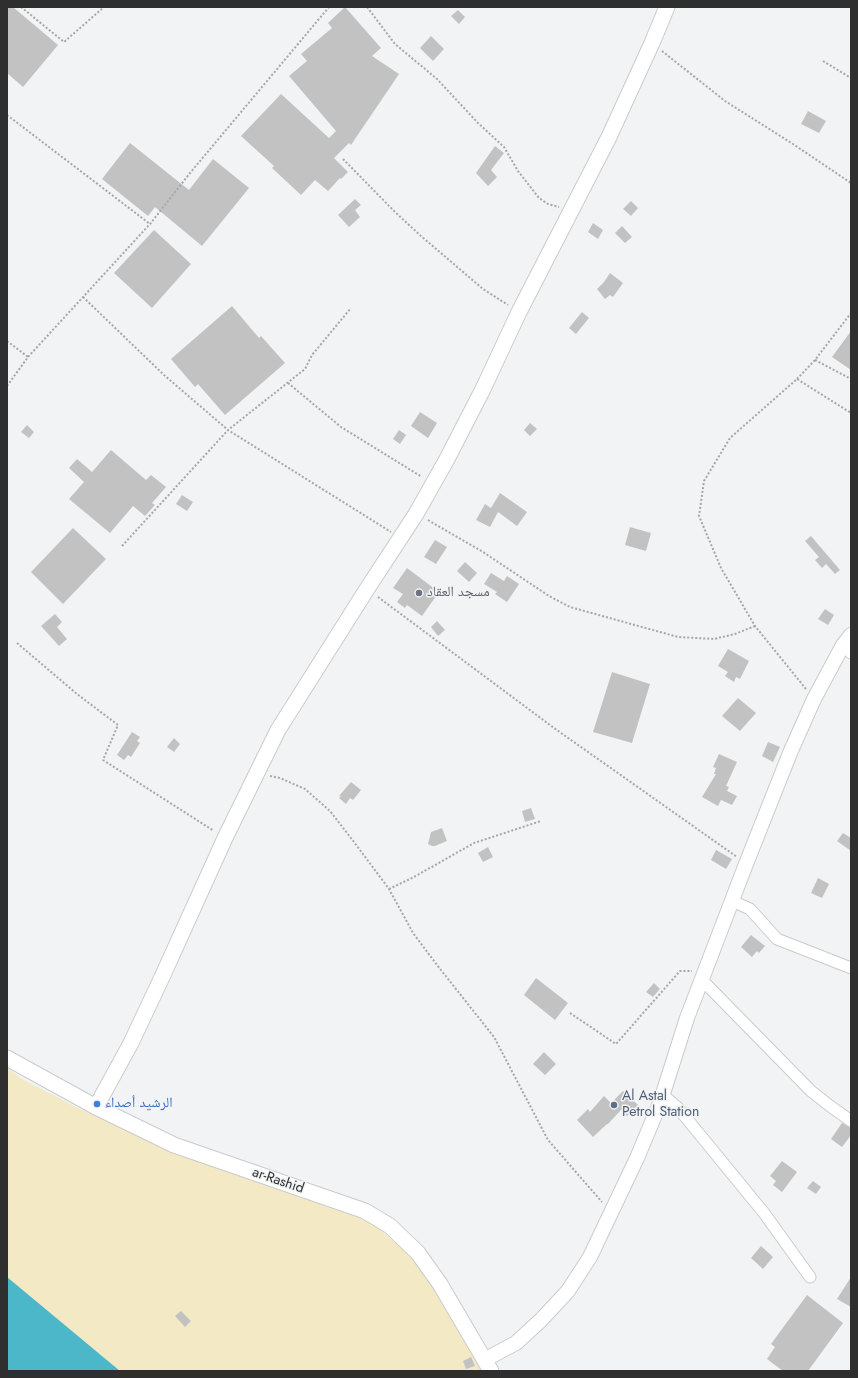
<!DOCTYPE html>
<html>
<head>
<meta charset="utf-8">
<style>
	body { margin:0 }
	#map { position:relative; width:858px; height:1378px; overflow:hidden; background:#f2f3f4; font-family:Jost,sans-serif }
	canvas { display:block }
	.frame { position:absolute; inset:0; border:8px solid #2f2f2f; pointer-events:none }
</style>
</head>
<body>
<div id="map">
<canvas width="858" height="1378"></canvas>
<div class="frame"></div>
</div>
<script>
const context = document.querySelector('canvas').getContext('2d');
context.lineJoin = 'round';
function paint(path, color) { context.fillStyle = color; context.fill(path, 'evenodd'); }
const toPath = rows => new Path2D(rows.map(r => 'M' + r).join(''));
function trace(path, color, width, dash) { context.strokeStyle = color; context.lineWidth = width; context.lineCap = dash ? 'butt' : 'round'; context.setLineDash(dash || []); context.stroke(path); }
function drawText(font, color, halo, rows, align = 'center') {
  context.font = font + ' Jost,"Noto Naskh Arabic",sans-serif'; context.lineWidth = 3; context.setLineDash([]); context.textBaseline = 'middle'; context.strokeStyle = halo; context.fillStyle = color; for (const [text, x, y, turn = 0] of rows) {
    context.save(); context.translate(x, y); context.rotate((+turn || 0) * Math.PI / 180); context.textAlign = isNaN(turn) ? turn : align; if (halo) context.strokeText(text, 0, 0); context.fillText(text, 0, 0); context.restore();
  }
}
const sand = toPath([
	[7,1068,24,1080,76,1107,183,1156,371,1222,411,1256,423,1271,485,1371,118,1371,102,1356,7,1283]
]);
const water = toPath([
	[7,1277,120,1371,7,1371]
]);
const building = toPath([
	[7,7,13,7,58,45,23,87,7,73],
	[345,7,381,48,372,56,399,74,351,145,349,143,334,158,348,172,341,179,340,178,328,191,315,180,301,195,272,168,274,166,241,136,281,94,329,138,336,131,289,76,307,61,301,54,332,28,328,23],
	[458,10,465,17,459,24,451,16],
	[431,36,444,49,433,61,420,48],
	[808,111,826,121,819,133,801,124],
	[130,143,189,190,213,159,249,188,202,246,155,207,148,216,102,179],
	[495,146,504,153,491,170,497,177,488,186,476,173],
	[355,199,361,205,355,210,360,217,349,227,338,215],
	[631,201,638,208,631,216,623,209],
	[593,223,603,230,598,239,588,232],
	[622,226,632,237,625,243,615,233],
	[154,230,191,264,152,308,114,273],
	[610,273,623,283,613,297,610,295,605,299,597,289,604,282],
	[232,306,259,338,261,336,285,363,225,415,198,384,195,387,171,359],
	[582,312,589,318,576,334,569,328],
	[851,331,851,370,832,357],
	[420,412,437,423,428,438,411,426],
	[530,423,537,429,530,436,524,430],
	[27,425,34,432,29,438,21,432],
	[399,430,406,435,400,444,393,439],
	[111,450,146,480,151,475,166,487,152,503,155,505,145,516,133,506,110,533,69,499,84,482,69,468,77,459,92,472],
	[500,493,527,512,517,526,498,512,490,527,476,520,485,504,491,508],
	[182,495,193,502,187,511,176,504],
	[630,527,651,533,646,551,625,545],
	[73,528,106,559,63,604,31,572],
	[811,536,840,570,835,574,826,564,822,568,815,560,819,557,805,541],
	[435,540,447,547,436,564,424,557],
	[465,562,477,573,469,582,457,571],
	[407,568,439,592,422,616,407,605,405,608,397,602,403,594,393,588],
	[491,573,504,581,507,576,519,584,507,602,495,594,497,592,484,584],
	[825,609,834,615,828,625,818,619],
	[55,614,62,622,57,627,67,639,59,646,41,626],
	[437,621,445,630,438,636,431,627],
	[728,649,749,661,740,679,736,677,734,682,725,676,728,672,718,666],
	[612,672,650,684,632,743,593,732],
	[738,698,756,713,740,731,722,716],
	[132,732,140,737,137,741,140,743,131,757,128,755,124,760,117,755],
	[174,738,180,744,174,752,167,747],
	[768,742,780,747,773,762,762,756],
	[719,754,737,762,726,786,729,787,727,791,737,796,732,805,721,800,718,806,702,797,716,774,714,774,716,768,713,767],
	[351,782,361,790,353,800,350,798,346,804,339,798,341,796,339,796],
	[531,808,535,819,525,822,522,811],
	[442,828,447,841,435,846,432,846,428,844,431,832],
	[843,833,851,838,851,851,837,841],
	[488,847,493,857,483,862,478,853],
	[716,850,732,859,726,869,711,860],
	[818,878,829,884,822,898,811,893],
	[751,935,765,946,759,953,757,951,752,957,741,947],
	[536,978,568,1003,555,1020,524,995],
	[654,983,660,989,653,997,646,992],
	[544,1052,556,1064,545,1075,533,1064],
	[623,1091,638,1105,627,1116,621,1110,608,1124,607,1124,593,1137,577,1120,588,1109,590,1112,604,1096,611,1103],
	[842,1123,851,1128,851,1135,842,1147,831,1139],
	[782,1161,797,1172,782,1192,773,1185,776,1181,770,1176],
	[813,1181,821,1187,816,1194,807,1188],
	[761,1246,773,1257,763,1269,751,1258],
	[851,1277,851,1307,837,1299],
	[807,1295,843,1323,808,1371,783,1371,767,1359,775,1347,771,1344],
	[181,1311,191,1321,185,1327,175,1316],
	[471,1357,475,1366,466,1369,463,1361]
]);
const path = toPath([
	[21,7,64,42,104,7],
	[367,7,395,44,437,79,478,123,504,147,518,171,539,198,548,204,559,207],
	[662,51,725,101,793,144,851,183],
	[823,61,851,78],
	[7,115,150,224],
	[343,159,395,212,421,236,483,289,508,305],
	[83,297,164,375,228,430,391,532],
	[7,341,28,357],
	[815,360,851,379],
	[797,379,815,360,851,313],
	[288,383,341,427,422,477],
	[7,386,28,357,150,224,190,173,329,7],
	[428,520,483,552,549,596,570,607,678,637,714,639,735,634,755,626],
	[122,546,228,430,305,369,312,355,351,308],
	[378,597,554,728,737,857],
	[17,643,77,694,118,725,103,760,214,831],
	[806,689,755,626,721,568,699,516,704,481,730,438,797,379,851,413],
	[270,776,280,778,305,789,330,811,354,842,389,889,413,933,437,965,494,1037,548,1140,602,1202],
	[389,889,414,877,474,843,541,821],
	[570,1013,616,1044,680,971,692,971]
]);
const minor = toPath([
	[843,645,851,653],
	[732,901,750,909,777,939,851,968],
	[702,980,811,1091,830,1106,851,1121],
	[663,1095,678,1108,764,1213,810,1277]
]);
const tertiary = toPath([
	[484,1360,516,1343,541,1320,568,1291,590,1257,637,1158,660,1103,687,1018,746,864,790,753,814,699,843,645,851,635]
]);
const secondary = toPath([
	[7,1058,96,1107,174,1145,365,1211,390,1226,418,1253,440,1284,491,1371],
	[96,1107,131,1043,163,975,225,838,278,730,367,589,416,514,447,459,483,389,519,312,609,137,652,43,667,7]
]);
const markers = [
	[419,593,4,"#6b7280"],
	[97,1104,4,"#3f7fe0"],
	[614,1105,4,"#5c6f8a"]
];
const worshipNames = [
	["مسجد العقاد",427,593]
];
const serviceNames = [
	["Al Astal",622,1097],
	["Petrol Station",622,1113]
];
const shopNames = [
	["الرشيد أصداء",105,1104]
];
const streetNames = [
	["ar-Rashid",278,1181,19]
];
paint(sand, '#f3e9c4');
paint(water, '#4cb7c9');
paint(building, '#c2c2c3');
trace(minor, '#cacbcc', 13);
trace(tertiary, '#cacbcc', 16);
trace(secondary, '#cacbcc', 17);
trace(path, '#a5a6a7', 2, [2, 2]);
trace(minor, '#fff', 11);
trace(tertiary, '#fff', 14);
trace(secondary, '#fff', 15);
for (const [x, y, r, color] of markers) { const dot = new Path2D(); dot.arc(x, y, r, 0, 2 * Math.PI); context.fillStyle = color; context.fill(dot); trace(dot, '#f2f3f4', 1.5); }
drawText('14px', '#5b616d', '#f2f3f4', worshipNames, 'left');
drawText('14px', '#4e5e75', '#f2f3f4', serviceNames, 'left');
drawText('14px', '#366cbe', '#f2f3f4', shopNames, 'left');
drawText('14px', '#2f2f2f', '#f2f3f4', streetNames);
</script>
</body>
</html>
